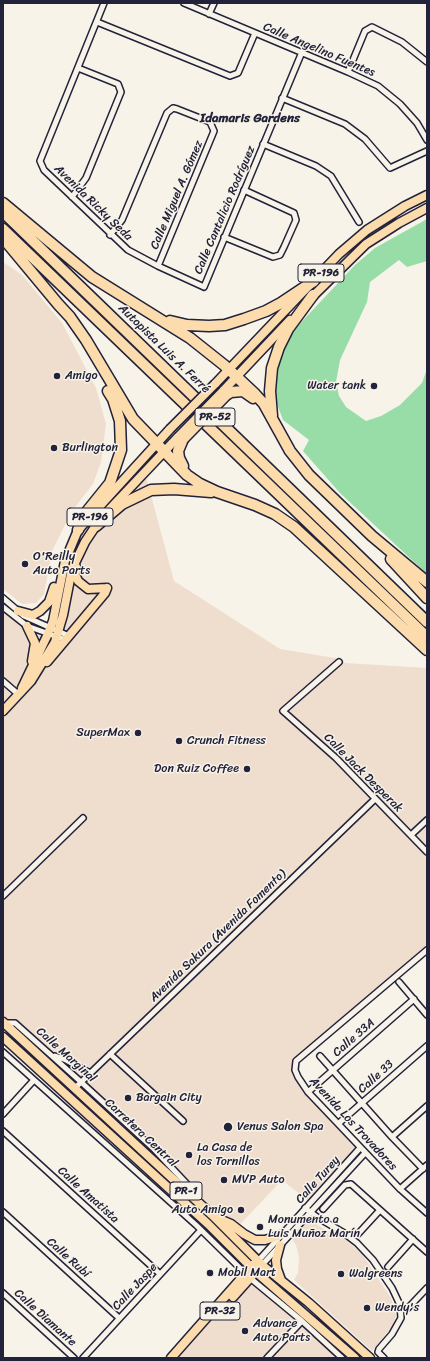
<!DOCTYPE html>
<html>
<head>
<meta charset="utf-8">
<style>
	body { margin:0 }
	#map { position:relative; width:430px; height:1361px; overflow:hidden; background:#f7f3e8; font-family:Sriracha,sans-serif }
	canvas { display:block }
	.frame { position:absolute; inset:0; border:4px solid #22223b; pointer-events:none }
</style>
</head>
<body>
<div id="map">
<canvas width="430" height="1361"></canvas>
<div class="frame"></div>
</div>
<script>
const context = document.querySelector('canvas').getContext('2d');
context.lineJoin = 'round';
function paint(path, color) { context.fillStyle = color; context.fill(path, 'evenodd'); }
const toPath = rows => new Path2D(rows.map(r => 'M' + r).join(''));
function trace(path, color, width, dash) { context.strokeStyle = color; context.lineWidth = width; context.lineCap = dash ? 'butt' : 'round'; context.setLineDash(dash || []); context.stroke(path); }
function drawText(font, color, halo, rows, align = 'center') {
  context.font = font + ' Sriracha,sans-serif'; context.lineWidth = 3; context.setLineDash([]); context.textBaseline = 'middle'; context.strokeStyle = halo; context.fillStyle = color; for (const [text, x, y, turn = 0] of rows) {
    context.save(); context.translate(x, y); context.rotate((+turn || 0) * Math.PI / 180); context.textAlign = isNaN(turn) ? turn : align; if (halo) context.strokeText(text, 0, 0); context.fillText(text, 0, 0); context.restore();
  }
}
const built = toPath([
	[3,262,22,275,62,323,96,388,106,424,101,462,93,484,72,511,52,551,44,594,36,603,22,604,3,589],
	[141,458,174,581,280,649,335,658,345,663,427,668,427,945,304,1050,295,1060,294,1065,303,1083,361,1149,311,1203,282,1180,229,1236,3,1031,3,607,51,624,71,545],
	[307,1220,312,1221,324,1229,345,1239,362,1254,391,1298,396,1316,393,1325,372,1351,294,1280,298,1273,299,1257,296,1245,291,1237],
	[256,1261,362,1358,170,1358]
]);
const green = toPath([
	[427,219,427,261,407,267,399,260,370,282,367,302,340,360,336,382,339,396,346,407,366,421,381,416,400,405,422,383,427,369,427,574,340,493,303,451,309,440,283,420,274,396,277,368,284,345,292,332,355,265,375,248]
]);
const minor = toPath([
	[104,3,40,161,44,170,128,250,158,266,204,287,302,52],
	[184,3,348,72,378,86,400,104,417,123,427,140],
	[209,14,214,3],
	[97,22,230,76,238,73,255,33],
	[348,72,365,31,372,27,402,42,427,62],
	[282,98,345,124,365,139,390,168,427,151],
	[263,144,316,166,331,176,359,222],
	[72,197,86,178,121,92,118,84,78,68],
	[110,235,122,220,167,113,173,108,177,109,210,122,214,131,158,266],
	[224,237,273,257,280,255,284,247,296,220,294,213,244,190],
	[3,598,24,616,69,636],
	[3,607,27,626,66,640],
	[339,662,283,711,336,758,427,852],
	[3,681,18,694],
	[411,835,427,820],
	[3,896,83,818],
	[427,950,296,1061,295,1070,298,1077,308,1092,400,1189,427,1213],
	[399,982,427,1015],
	[5,1023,15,1023,81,1082,154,1149,186,1183,190,1193],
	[3,1052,196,1225,250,1278,302,1321,342,1358],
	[110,1054,183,1121],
	[55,1056,66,1060,90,1073],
	[320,1056,392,1137,423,1169],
	[75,1088,375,799],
	[308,1092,414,999],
	[3,1114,34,1080],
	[339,1123,427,1046],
	[3,1131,160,1274],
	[392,1137,427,1106],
	[400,1189,427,1165],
	[305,1208,317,1217,344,1233,357,1243,373,1260,392,1288,400,1305,401,1318,392,1334,379,1349,378,1352,384,1358],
	[323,1209,345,1185,351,1184,427,1252],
	[3,1212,119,1318],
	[358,1234,380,1210],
	[258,1261,360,1148],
	[262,1265,365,1153],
	[388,1267,413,1239],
	[3,1293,74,1358],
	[408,1308,427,1288],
	[83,1358,201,1230],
	[267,1358,302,1321]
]);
const primary = toPath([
	[310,299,366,244,399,223,427,208],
	[215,384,339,254,367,230,405,206,427,195],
	[223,391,290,320],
	[108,511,178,437],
	[76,567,75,574,78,581,88,589,107,588],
	[18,611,33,615,40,611,49,602,54,587],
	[27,626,35,643,32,661],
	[47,662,105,593,107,588],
	[22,688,47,636,53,621,65,561,78,530,170,429],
	[3,711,31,681,55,642,63,615,72,569,85,542,99,521],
	[3,1022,212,1215,262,1265,309,1303,370,1358],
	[3,1037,208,1224,256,1272,355,1358],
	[217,1218,231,1224,244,1234,255,1240,265,1240,281,1235],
	[280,1245,276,1260,277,1269,281,1280],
	[233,1297,259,1268],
	[171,1358,254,1264]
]);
const motorway = toPath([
	[3,203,92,277,190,338,224,365,255,394,264,404,290,451,309,475,372,536,427,582],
	[3,212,427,622],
	[3,229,427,637],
	[3,238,58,304,70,317,86,340,133,419,187,475,200,484,217,492,255,505,275,514,294,527,427,650],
	[170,321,187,325,209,326,225,325,244,319,266,311,281,303,314,281],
	[226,395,231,392,243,391,253,398],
	[272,416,270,391,272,368,279,347,288,329,313,295],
	[183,466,179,458,178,451,183,439],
	[96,526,122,504,151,490,174,489,211,492],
	[78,530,85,514,110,483,121,450,120,421,113,399,108,391],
	[391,559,427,598]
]);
const primaryBridge = toPath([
	[170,429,215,384],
	[178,437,223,391]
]);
const motorwayBridge = toPath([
	[183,439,226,395]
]);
const markers = [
	[57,376,4,"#22223b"],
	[374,386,4,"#22223b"],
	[54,448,4,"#22223b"],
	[25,564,4,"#22223b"],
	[138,733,4,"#22223b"],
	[179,741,4,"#22223b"],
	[247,769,4,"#22223b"],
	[128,1098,4,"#22223b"],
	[228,1127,5,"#22223b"],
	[189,1155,4,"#22223b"],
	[224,1180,4,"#22223b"],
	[241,1210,4,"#22223b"],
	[260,1227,4,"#22223b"],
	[210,1273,4,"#22223b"],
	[341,1274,4,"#22223b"],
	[367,1308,4,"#22223b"],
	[245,1331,4,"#22223b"]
];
const shields = [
	[321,273,46],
	[215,417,40],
	[90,517,46],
	[186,1191,32],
	[220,1311,40]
];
const shieldNames = [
	["PR-196",321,273],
	["PR-52",215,417],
	["PR-196",90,517],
	["PR-1",186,1191],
	["PR-32",220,1311]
];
const streetNames = [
	["Calle Angelino Fuentes",319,50,23],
	["Calle Miguel A. Gómez",177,195,-67],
	["Avenida Ricky Seda",93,203,44],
	["Calle Cantalicio Rodríguez",225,210,-67],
	["Autopista Luis A. Ferré",164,349,44],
	["Calle Jack Desperak",363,773,45],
	["Avenida Sakura (Avenida Fomento)",218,936,-44],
	["Calle 33A",354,1038,-41],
	["Calle Marginal",66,1055,42],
	["Calle 33",376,1077,-42],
	["Avenida Los Trovadores",353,1124,47],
	["Carretera Central",141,1133,43],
	["Calle Turey",318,1180,-48],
	["Calle Amatista",88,1195,42],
	["Calle Rubí",68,1258,42],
	["Calle Jaspe",135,1287,-47],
	["Calle Diamante",45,1318,42]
];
const poiNames = [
	["Amigo",65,376],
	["Water tank",366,386,"right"],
	["Burlington",62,448],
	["O'Reilly",33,557],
	["Auto Parts",33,571],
	["SuperMax",130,733,"right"],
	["Crunch Fitness",187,741],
	["Don Ruiz Coffee",239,769,"right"],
	["Bargain City",136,1098],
	["Venus Salon Spa",237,1127],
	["La Casa de",197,1148],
	["los Tornillos",197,1162],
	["MVP Auto",232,1180],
	["Auto Amigo",233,1210,"right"],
	["Monumento a",268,1220],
	["Luis Muñoz Marín",268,1234],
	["Mobil Mart",218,1273],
	["Walgreens",349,1274],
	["Wendy's",375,1308],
	["Advance",253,1324],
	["Auto Parts",253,1338]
];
const neighbourhoodNames = [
	["Idamaris Gardens",250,119]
];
paint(built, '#efddcd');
paint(green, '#98dca8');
trace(minor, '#22223b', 8);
trace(primary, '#22223b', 11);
trace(motorway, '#22223b', 13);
trace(minor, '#f7f3e8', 5);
trace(primary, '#fcdcac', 8);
trace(motorway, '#fcdcac', 10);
trace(primaryBridge, '#22223b', 11, []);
trace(motorwayBridge, '#22223b', 13, []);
trace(primaryBridge, '#fcdcac', 8);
trace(motorwayBridge, '#fcdcac', 10);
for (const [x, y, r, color] of markers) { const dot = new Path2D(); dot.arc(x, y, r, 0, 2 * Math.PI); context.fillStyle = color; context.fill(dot); trace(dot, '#f7f3e8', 1.5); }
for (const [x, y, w] of shields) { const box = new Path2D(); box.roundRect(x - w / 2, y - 9, w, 18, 3); context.fillStyle = '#f7f3e8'; context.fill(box); trace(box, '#22223b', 1); }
drawText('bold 11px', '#22223b', null, shieldNames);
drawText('12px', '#22223b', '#f7f3e8', streetNames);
drawText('12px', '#22223b', '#f7f3e8', poiNames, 'left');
drawText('bold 13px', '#22223b', '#f7f3e8', neighbourhoodNames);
</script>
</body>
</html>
